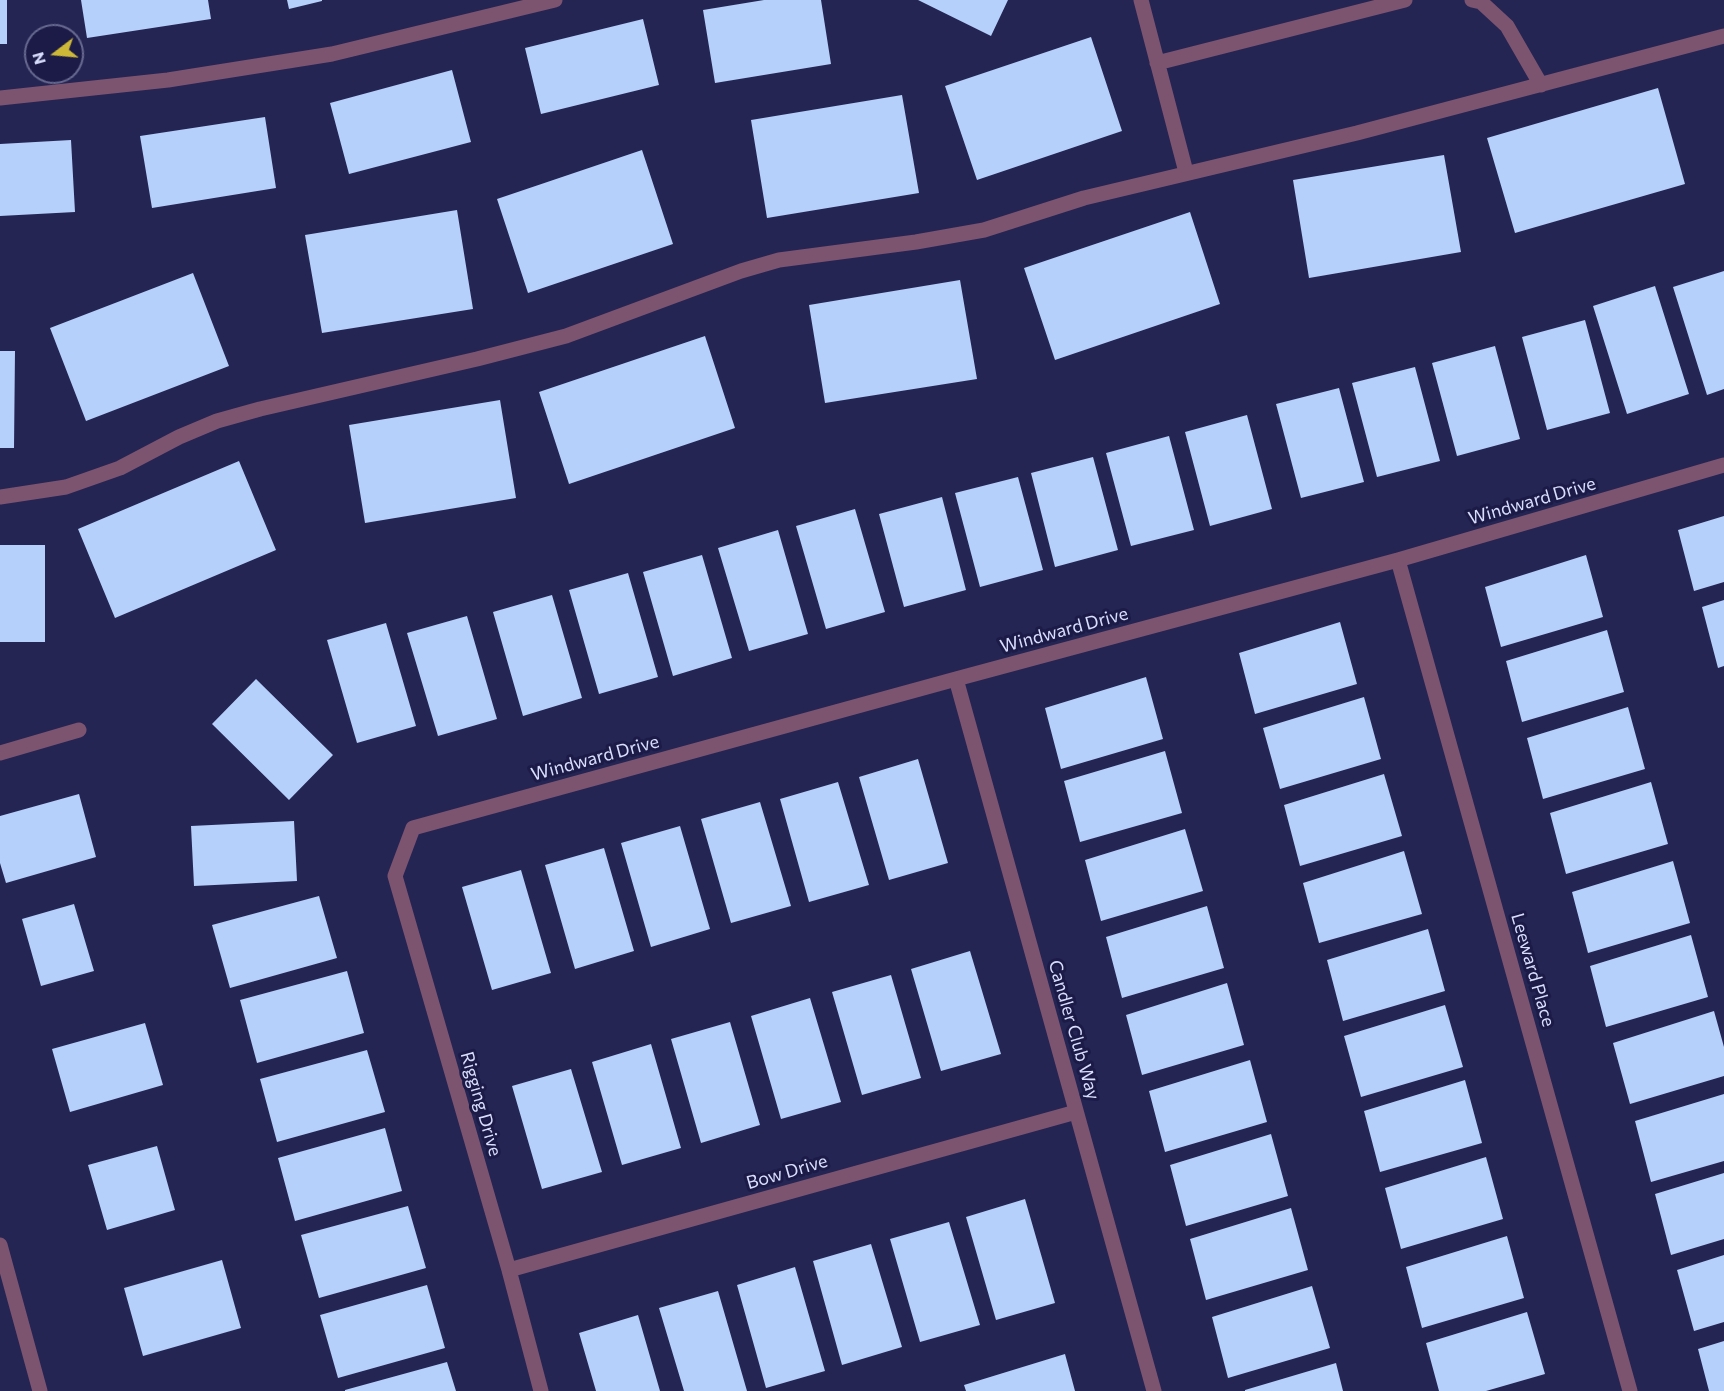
<!DOCTYPE html>
<html>
<head>
<meta charset="utf-8">
<style>
	body { margin:0 }
	#map { position:relative; width:1724px; height:1391px; overflow:hidden; background:#252554; font-family:Commissioner,sans-serif }
	canvas { display:block }
	.north { position:absolute; left:24px; top:24px; width:60px; height:60px; box-sizing:border-box; background:#1c1b48; border:2px solid #686990; border-radius:50%; rotate:254deg; font-size:16px; font-weight:700; line-height:24px; text-align:center; color:#dadefd }
	.north::after { content:''; display:block; margin:auto; width:21px; height:27px; background:#ceb837; clip-path:polygon(50% 0,100% 100%,50% 72%,0 100%) }
</style>
</head>
<body>
<div id="map">
<canvas width="1724" height="1391"></canvas>
<div class="north">N</div>
</div>
<script>
const context = document.querySelector('canvas').getContext('2d');
context.lineJoin = 'round';
function paint(path, color) { context.fillStyle = color; context.fill(path, 'evenodd'); }
const toPath = rows => new Path2D(rows.map(r => 'M' + r).join(''));
function trace(path, color, width, dash) { context.strokeStyle = color; context.lineWidth = width; context.lineCap = dash ? 'butt' : 'round'; context.setLineDash(dash || []); context.stroke(path); }
function drawText(font, color, halo, rows, align = 'center') {
  context.font = font + ' Commissioner,sans-serif'; context.lineWidth = 6; context.setLineDash([]); context.textBaseline = 'middle'; context.strokeStyle = halo; context.fillStyle = color; for (const [text, x, y, turn = 0] of rows) {
    context.save(); context.translate(x, y); context.rotate((+turn || 0) * Math.PI / 180); context.textAlign = isNaN(turn) ? turn : align; if (halo) context.strokeText(text, 0, 0); context.fillText(text, 0, 0); context.restore();
  }
}
const building = toPath([
	[0,0,7,0,7,44,0,44],
	[81,0,208,0,211,19,87,38],
	[287,0,322,0,322,1,289,9],
	[764,0,821,0,831,64,715,83,703,10],
	[918,0,1008,0,991,36],
	[643,19,659,85,541,114,525,48],
	[1091,37,1122,131,977,180,945,86],
	[452,70,471,142,349,174,330,103],
	[1658,88,1685,184,1515,233,1487,138],
	[902,95,919,193,767,218,751,120],
	[265,117,276,188,152,208,140,136],
	[71,140,75,212,0,216,0,144],
	[642,150,673,244,528,293,497,199],
	[1444,155,1461,252,1309,278,1293,180],
	[457,210,473,309,322,333,305,235],
	[1190,212,1220,304,1055,360,1024,268],
	[1724,271,1724,389,1707,395,1673,287],
	[193,273,229,366,86,421,50,328],
	[960,280,977,379,825,403,809,305],
	[1655,286,1689,394,1627,414,1593,306],
	[1585,320,1610,413,1547,430,1522,337],
	[705,336,735,428,569,484,539,392],
	[1495,346,1520,439,1457,456,1432,363],
	[0,351,15,351,14,448,0,448],
	[1415,367,1440,461,1377,477,1352,383],
	[1339,388,1364,482,1301,498,1276,404],
	[500,400,516,498,365,523,349,425],
	[1247,415,1272,509,1210,526,1185,432],
	[1169,436,1194,530,1131,546,1106,453],
	[1093,457,1118,550,1055,567,1031,473],
	[239,461,276,550,115,618,78,529],
	[1018,477,1043,570,980,587,955,493],
	[942,497,966,590,904,607,879,514],
	[855,509,885,612,826,629,796,526],
	[1724,516,1724,582,1694,591,1678,530],
	[778,530,808,634,749,651,718,548],
	[0,545,45,545,45,642,0,642],
	[702,555,732,658,673,676,643,572],
	[1586,555,1603,617,1501,647,1485,587],
	[628,573,658,677,599,694,569,590],
	[552,595,582,698,523,716,493,612],
	[1724,600,1724,666,1718,668,1702,607],
	[467,616,497,719,438,736,407,633],
	[1340,622,1357,684,1255,714,1239,653],
	[386,623,416,726,357,743,327,640],
	[1607,630,1624,692,1522,722,1506,661],
	[1146,677,1163,739,1061,769,1045,708],
	[256,679,333,755,289,800,212,724],
	[1364,697,1381,759,1280,789,1263,728],
	[1628,707,1645,769,1543,799,1527,738],
	[1165,751,1182,813,1080,842,1064,781],
	[918,759,948,863,889,880,859,777],
	[1384,774,1402,836,1300,866,1284,805],
	[838,782,869,885,809,902,780,799],
	[1651,782,1668,844,1566,874,1550,813],
	[79,794,96,857,6,883,0,863,0,816],
	[760,802,791,906,731,923,701,819],
	[294,821,297,881,194,886,191,826],
	[680,826,710,929,651,947,621,843],
	[1185,829,1203,891,1101,921,1085,860],
	[604,848,634,951,575,969,545,865],
	[1404,851,1422,914,1319,943,1303,883],
	[1673,861,1690,923,1588,953,1572,892],
	[521,870,551,973,492,990,462,887],
	[319,896,337,958,230,988,212,925],
	[74,904,94,971,41,986,22,919],
	[1207,906,1224,968,1122,998,1106,937],
	[1428,929,1445,991,1343,1021,1327,960],
	[1691,935,1708,997,1606,1027,1590,966],
	[970,951,1001,1054,941,1071,911,969],
	[347,971,364,1033,257,1063,240,1000],
	[891,975,921,1078,862,1095,832,992],
	[1227,983,1244,1045,1142,1075,1126,1015],
	[810,998,841,1102,781,1119,751,1016],
	[1445,1005,1463,1067,1361,1097,1344,1036],
	[1714,1011,1724,1047,1724,1076,1630,1104,1613,1043],
	[730,1022,760,1125,701,1143,671,1039],
	[145,1023,163,1085,70,1112,52,1049],
	[651,1044,681,1148,622,1165,592,1062],
	[367,1050,385,1112,277,1142,260,1079],
	[1250,1060,1267,1122,1165,1152,1149,1091],
	[571,1069,602,1172,542,1189,512,1086],
	[1465,1080,1482,1143,1380,1172,1364,1111],
	[1724,1094,1724,1161,1651,1182,1635,1121],
	[385,1128,402,1191,295,1221,278,1158],
	[1271,1134,1288,1196,1186,1226,1170,1165],
	[157,1146,175,1210,107,1230,88,1165],
	[1486,1157,1503,1219,1401,1249,1385,1188],
	[1724,1173,1724,1239,1671,1255,1655,1194],
	[1025,1199,1055,1303,996,1320,966,1217],
	[408,1206,426,1268,319,1298,301,1235],
	[1291,1208,1308,1270,1206,1300,1190,1239],
	[949,1222,980,1325,920,1342,890,1239],
	[1507,1236,1524,1298,1422,1328,1406,1267],
	[871,1244,902,1347,842,1365,813,1261],
	[1724,1255,1724,1322,1694,1331,1677,1270],
	[222,1260,241,1328,143,1356,124,1288],
	[795,1267,825,1371,766,1388,737,1285],
	[427,1285,445,1348,338,1378,320,1315],
	[1312,1286,1330,1348,1228,1378,1212,1317],
	[718,1291,747,1391,684,1391,659,1308],
	[1527,1312,1545,1374,1486,1391,1439,1391,1426,1343],
	[638,1315,660,1391,596,1391,579,1333],
	[1724,1341,1724,1391,1709,1391,1698,1349],
	[1065,1354,1075,1391,966,1391,964,1385],
	[447,1362,456,1391,345,1391,345,1390],
	[1336,1363,1343,1391,1245,1391,1245,1390]
]);
const lane = toPath([
	[1141,0,1186,172],
	[1472,0,1481,2,1507,26,1541,85],
	[1157,63,1405,0],
	[0,98,168,80,332,54,555,0],
	[0,497,66,487,120,468,179,437,217,421,260,409,477,359,566,336,741,271,779,260,916,242,984,230,1084,198,1357,133,1724,36]
]);
const street = toPath([
	[1398,560,1630,1391],
	[956,679,1154,1391],
	[0,753,79,730],
	[0,1245,40,1391],
	[509,1270,1076,1112],
	[541,1391,509,1270,395,876,413,828,956,679,1398,560,1724,465]
]);
const streetNames = [
	["Windward Drive",1532,501,-16],
	["Windward Drive",1064,630,-15],
	["Windward Drive",595,758,-15],
	["Leeward Place",1533,970,74],
	["Candler Club Way",1074,1030,74],
	["Rigging Drive",481,1104,74],
	["Bow Drive",787,1172,-16]
];
paint(building, '#b5d0fa');
trace(lane, '#7d5470', 15);
trace(street, '#7d5470', 15);
drawText('18px', '#dadefd', '#1c1b48', streetNames);
</script>
</body>
</html>
